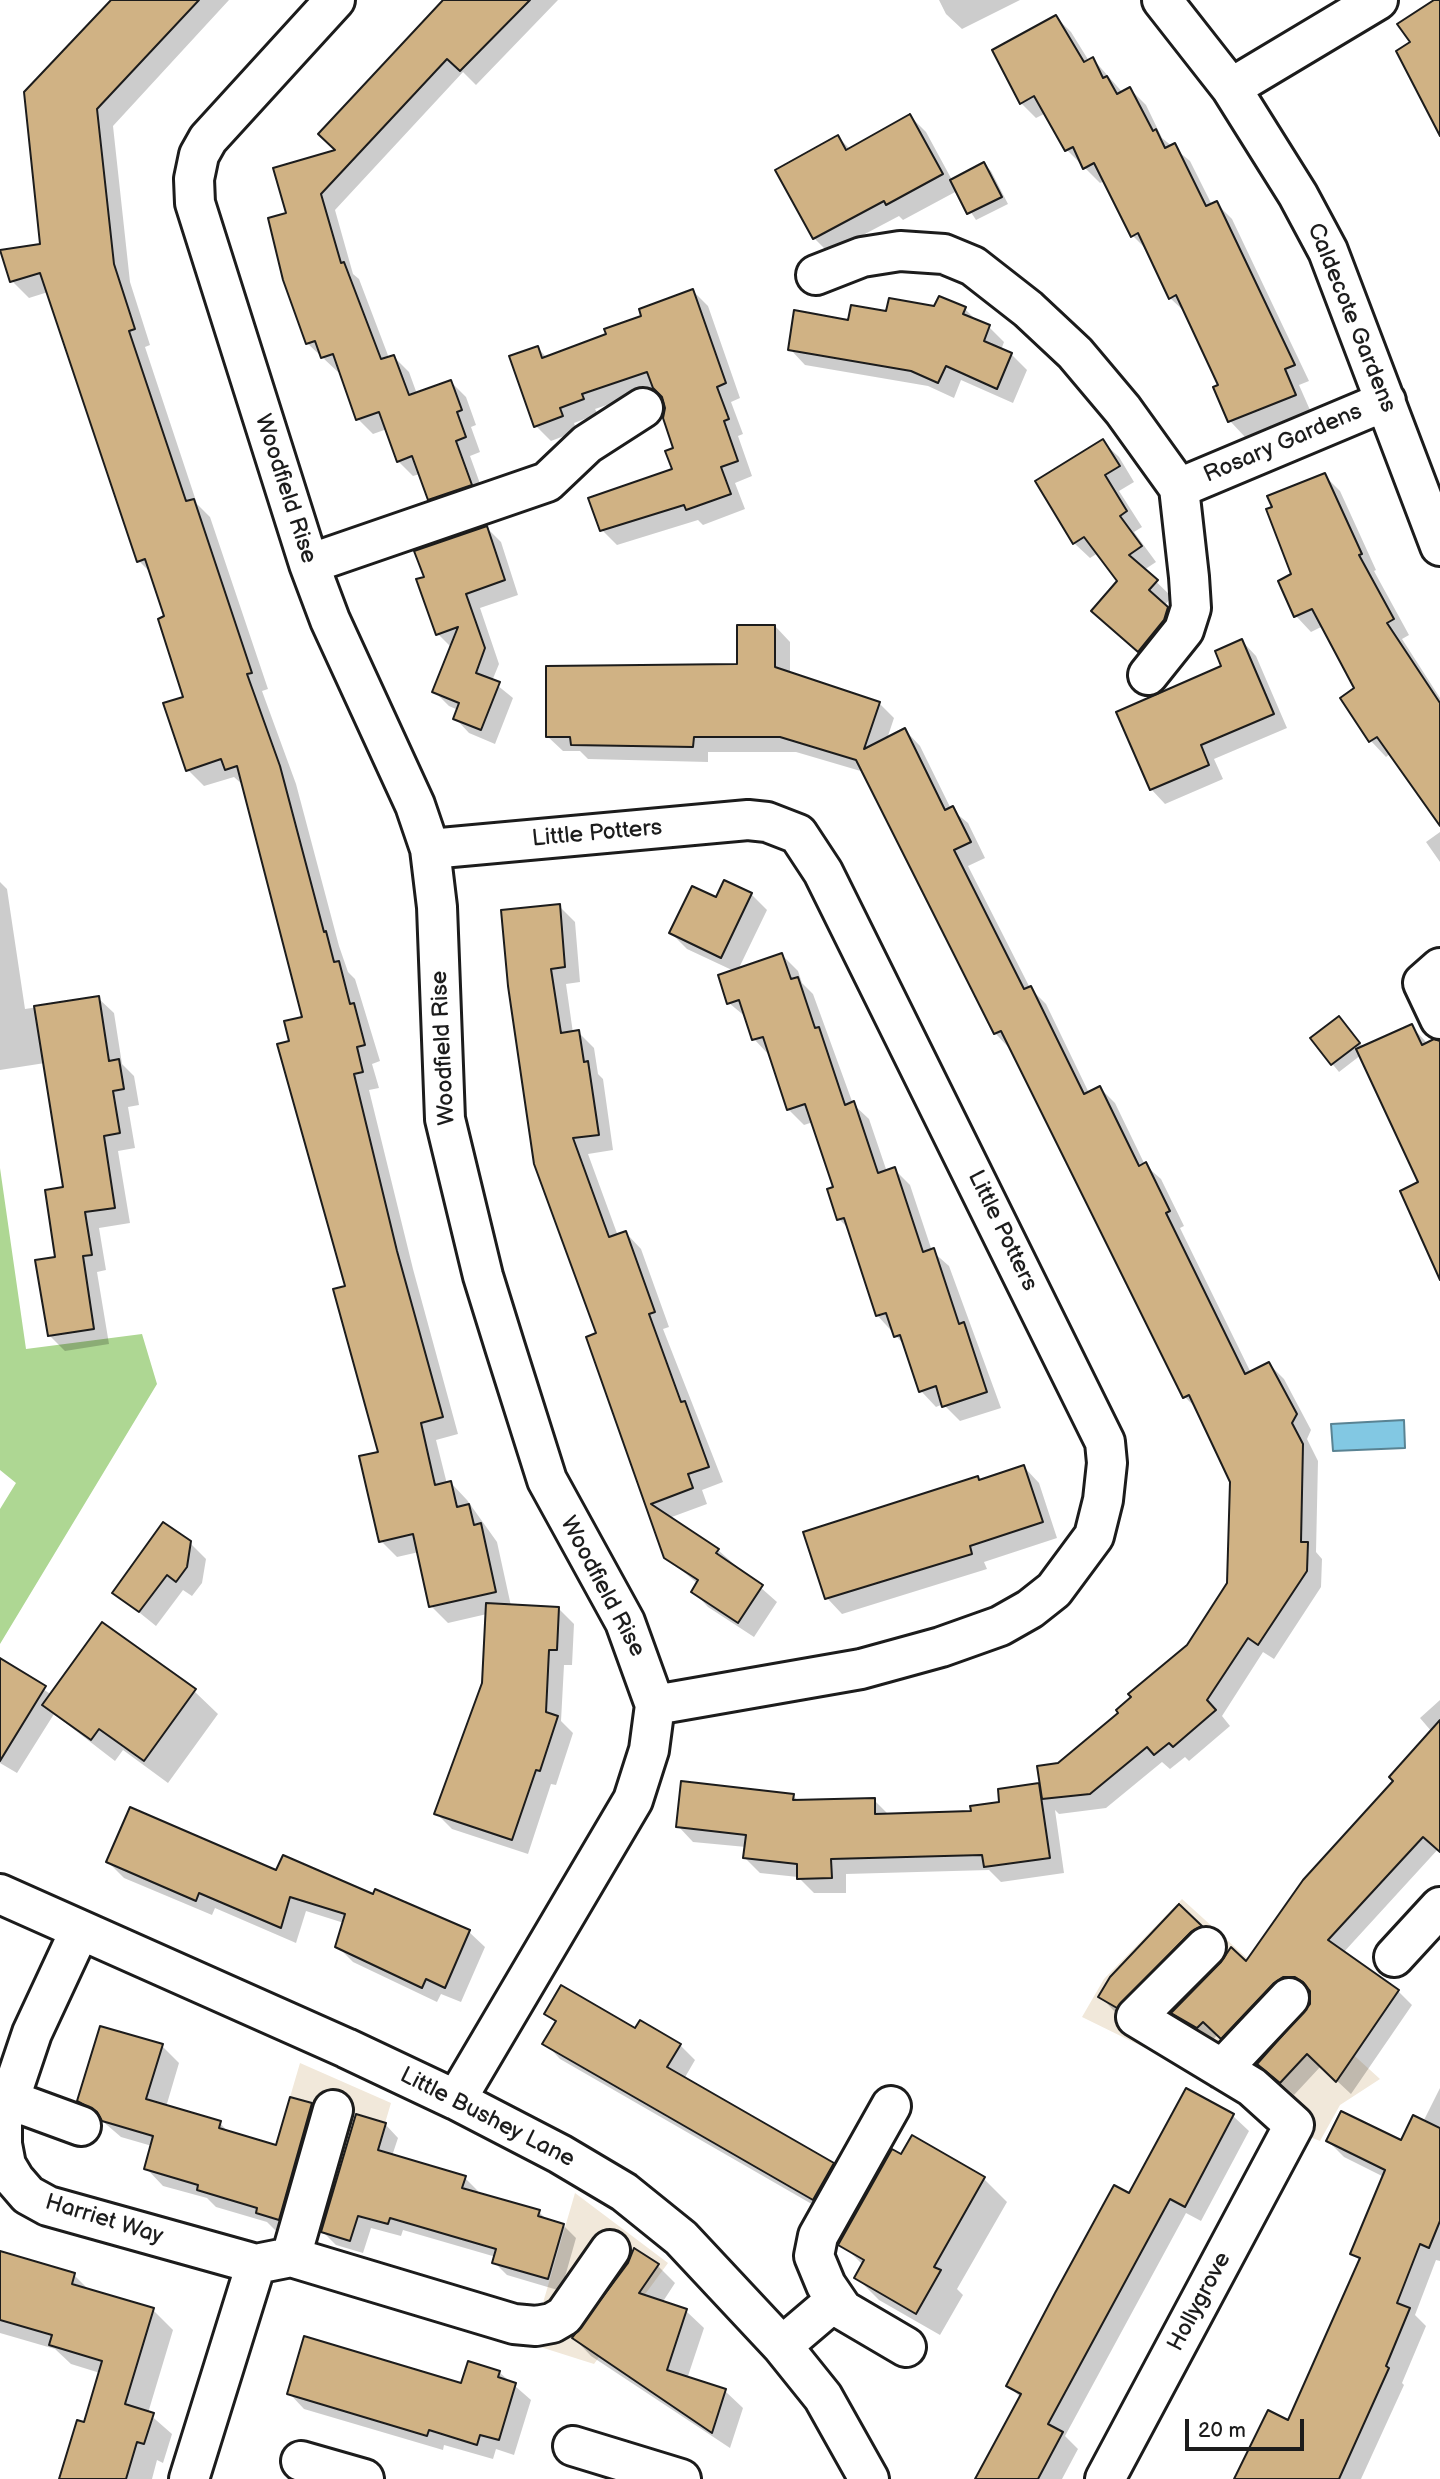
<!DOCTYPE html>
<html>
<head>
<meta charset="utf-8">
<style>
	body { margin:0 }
	#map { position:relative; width:1440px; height:2479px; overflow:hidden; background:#fff; font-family:"Balsamiq Sans",sans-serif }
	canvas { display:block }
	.scale { position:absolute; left:1185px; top:2419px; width:119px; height:32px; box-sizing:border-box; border:4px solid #1c1c1c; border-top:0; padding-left:9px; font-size:21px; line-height:24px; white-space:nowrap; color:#1c1c1c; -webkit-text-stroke:5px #fff; paint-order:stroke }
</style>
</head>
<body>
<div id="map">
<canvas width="1440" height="2479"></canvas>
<div class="scale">20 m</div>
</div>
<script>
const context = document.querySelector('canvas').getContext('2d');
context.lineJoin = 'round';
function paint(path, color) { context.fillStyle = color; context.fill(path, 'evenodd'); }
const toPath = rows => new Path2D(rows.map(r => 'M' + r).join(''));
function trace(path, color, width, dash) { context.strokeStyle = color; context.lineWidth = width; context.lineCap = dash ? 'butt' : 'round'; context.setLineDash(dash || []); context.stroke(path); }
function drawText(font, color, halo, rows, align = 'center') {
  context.font = font + ' "Balsamiq Sans",sans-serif'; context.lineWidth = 5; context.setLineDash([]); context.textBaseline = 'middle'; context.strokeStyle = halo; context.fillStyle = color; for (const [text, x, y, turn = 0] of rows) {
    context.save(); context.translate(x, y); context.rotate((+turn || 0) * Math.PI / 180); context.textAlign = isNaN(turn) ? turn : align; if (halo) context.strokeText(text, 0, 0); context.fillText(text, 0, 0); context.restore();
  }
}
const built = toPath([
	[1182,1899,1380,2079,1340,2105,1320,2141,1253,2114,1237,2093,1082,2017,1104,1979],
	[300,2063,391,2103,350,2241,256,2213],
	[575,2193,668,2263,594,2364,531,2344]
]);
const green = toPath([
	[0,1168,26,1349,142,1334,157,1384,0,1644,0,1509,16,1483,0,1470]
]);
const water = toPath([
	[1404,1420,1405,1448,1333,1451,1331,1424,1404,1420]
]);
const shadow = toPath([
	[111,0,229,0,113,126,130,282,150,345,145,347,197,504,210,517,268,689,262,691,296,784,339,946,348,972,355,979,380,1061,372,1064,379,1088,369,1090,413,1269,458,1434,436,1440,447,1484,451,1483,467,1500,497,1542,511,1606,558,1608,574,1624,572,1665,564,1665,561,1721,573,1733,556,1785,551,1784,528,1854,452,1829,436,1813,484,1683,487,1614,448,1623,431,1606,419,1552,397,1557,381,1541,380,1453,347,1287,291,1042,304,1018,244,786,234,777,204,786,188,770,185,698,166,618,151,573,139,561,48,292,29,298,12,281,42,246],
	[446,0,558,0,476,85,463,72,335,210,353,274,359,279,389,358,394,357,409,372,417,394,451,382,466,397,476,425,471,427,480,452,470,456,486,500,445,514,430,499,420,474,413,476,398,461,387,429,373,434,358,419,341,371,338,372,307,343,288,214,338,151],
	[939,0,1020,0,962,29,946,14],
	[1056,17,1071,32,1089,61,1093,59,1123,93,1130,89,1146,105,1162,138,1190,161,1212,205,1216,203,1232,219,1309,381,1299,385,1310,410,1245,437,1230,421,1221,385,1186,313,1170,298,1149,252,1132,235,1105,181,1100,183,1067,150,1046,113,1036,118,1021,103],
	[910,116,926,132,952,180,984,164,991,171,1008,204,976,220,957,191,903,220,899,216,829,253,814,238,838,137,850,149],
	[693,291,708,306,740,398,731,402,743,434,738,436,752,476,735,483,745,509,703,525,698,520,617,545,602,530,674,470,675,449,664,397,655,389,595,409,598,414,574,423,577,431,551,441,536,426,538,348,547,358,608,335],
	[936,308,965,309,979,323,989,327,1004,342,1001,350,1011,354,1027,370,1013,403,961,380,954,398,928,386,805,365,790,349,850,322,888,313],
	[1103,442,1119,457,1134,482,1119,491,1142,527,1134,532,1156,562,1144,570,1172,597,1164,606,1183,624,1155,666,1108,626,1119,581,1098,553,1090,558,1074,543],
	[1325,476,1340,491,1376,570,1374,571,1409,635,1402,639,1440,698,1440,823,1391,753,1386,757,1371,741,1342,698,1357,689,1323,626,1311,632,1296,616,1280,582,1293,575],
	[487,528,501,542,518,595,480,608,499,664,492,681,513,698,495,744,469,733,455,718,458,710,449,706,434,691,452,648,438,634,426,578],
	[775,626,790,642,790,674,879,703,894,718,887,739,905,730,920,746,951,809,968,823,985,858,968,866,1030,988,1046,1004,1089,1093,1100,1088,1115,1103,1145,1165,1161,1179,1184,1226,1180,1228,1251,1373,1269,1364,1284,1379,1311,1430,1307,1439,1318,1461,1316,1552,1322,1559,1321,1587,1274,1659,1263,1652,1222,1716,1230,1726,1189,1761,1185,1757,1170,1769,1162,1762,1106,1808,1059,1814,1055,1810,1064,1873,1001,1882,989,1870,846,1874,846,1893,814,1893,798,1877,760,1873,745,1858,746,1847,693,1842,678,1826,793,1796,800,1802,874,1800,889,1815,973,1813,1001,1803,1039,1785,1042,1788,1059,1764,1120,1713,1188,1646,1228,1584,1231,1481,1198,1410,1185,1397,1010,1049,995,1033,864,772,796,752,708,752,708,762,588,759,580,751,563,751,547,736,739,666],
	[1242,641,1256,656,1287,728,1214,759,1223,779,1165,804,1151,789],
	[1440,832,1440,862,1426,842],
	[0,882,7,889,25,1009,98,998,114,1013,122,1064,134,1076,139,1105,128,1107,135,1148,118,1151,130,1223,99,1228,106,1270,97,1272,109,1344,65,1351,50,1336,65,1189,45,1063,0,1070],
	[751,894,767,910,738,970,782,955,798,971,802,983,813,994,853,1104,869,1119,887,1172,894,1169,910,1185,932,1251,949,1266,1001,1408,960,1421,943,1404,936,1407,921,1391,906,1347,877,1315,849,1229,839,1219,836,1189,813,1122,804,1125,788,1109,769,1055,754,1039,747,1018,729,1003,734,971,687,949,671,933,717,900],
	[559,906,575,922,580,982,566,984,573,1033,578,1032,594,1048,598,1074,603,1079,613,1150,588,1154,618,1236,626,1233,641,1249,669,1327,663,1329,723,1482,702,1490,707,1504,669,1518,718,1550,777,1602,754,1637,708,1607,693,1591,698,1584,666,1557,598,1334,510,986],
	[1346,1025,1364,1048,1411,1026,1428,1044,1440,1052,1440,1266,1421,1183,1361,1055,1339,1072,1312,1039],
	[1024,1467,1039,1483,1057,1538,984,1562,987,1569,842,1614,827,1598,978,1478,981,1481],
	[190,1543,206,1559,202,1583,192,1596,183,1590,156,1626,114,1592],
	[0,1661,52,1695,194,1691,218,1714,168,1783,123,1750,115,1761,54,1714,17,1773,0,1763],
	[1440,1700,1440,1847,1343,1953,1398,1991,1412,2005,1351,2094,1321,2066,1294,2095,1259,2064,1312,2004,1310,1990,1298,1990,1235,2051,1218,2034,1212,2041,1187,2026,1174,2013,1246,1964,1432,1732,1420,1718],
	[108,1862,277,1872,469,1932,485,1947,461,2002,441,1994,437,2002,353,1962,337,1946,344,1923,306,1911,296,1943,215,1908,212,1915,124,1878],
	[1179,1906,1216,1942,1133,2023,1115,2012,1100,1996],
	[546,2014,636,2030,680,2045,695,2060,684,2079,833,2165,848,2180,829,2214,560,2059,545,2043,556,2023],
	[162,2046,179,2063,166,2107,220,2123,230,2134,277,2147,311,2105,329,2122,296,2236,275,2230,267,2222,216,2207,207,2198,163,2186,146,2168,152,2146,121,2137,79,2101],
	[1440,2088,1440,2261,1436,2260,1415,2315,1426,2326,1402,2383,1404,2385,1361,2479,1236,2479,1289,2422,1360,2261,1353,2253,1384,2177,1344,2157,1328,2141,1402,2143,1423,2122],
	[1186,2091,1233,2116,1249,2131,1201,2221,1186,2213,1065,2436,1078,2449,1062,2479,977,2479,1021,2398,1008,2385,1130,2195],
	[385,2124,398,2138,392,2156,465,2178,478,2191,477,2194,539,2212,548,2221,563,2225,576,2238,561,2291,507,2275,494,2262,496,2257,403,2230,401,2236,371,2228,363,2253,336,2245,323,2232],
	[912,2137,984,2179,1007,2202,957,2289,963,2295,940,2335,879,2300,856,2277,863,2265,841,2243],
	[0,2253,74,2275,91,2292,153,2310,173,2330,148,2413,172,2434,163,2463,157,2460,152,2479,61,2479,85,2424,100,2373,71,2364,55,2349,0,2333],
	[658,2266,675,2283,662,2303,686,2311,704,2328,687,2379,725,2391,743,2408,730,2448,591,2356,574,2338],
	[499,2372,531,2400,514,2455,496,2449,493,2459,444,2445,443,2450,304,2409,289,2393,462,2385]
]);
const building = toPath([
	[111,0,199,0,97,109,114,264,135,329,129,331,186,501,194,499,252,673,247,674,280,766,324,932,326,931,334,962,339,961,350,1004,354,1003,365,1045,357,1047,363,1072,354,1074,397,1251,443,1417,421,1423,435,1485,451,1481,457,1507,469,1504,474,1525,481,1523,496,1592,429,1607,413,1534,379,1542,359,1456,378,1452,333,1289,345,1286,277,1044,289,1041,284,1021,302,1017,237,766,225,770,221,759,186,771,163,703,183,697,158,619,164,616,145,559,137,562,40,273,10,282,0,250,40,244,24,92,111,0],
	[443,0,530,0,460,71,447,59,321,194,341,263,344,262,381,359,394,355,409,395,451,380,462,410,457,412,466,437,456,441,472,485,428,500,412,456,397,462,379,412,356,420,333,354,321,358,315,341,306,344,283,280,268,218,286,213,273,168,335,150,318,134,443,0],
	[1434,0,1440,0,1440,136,1396,51,1410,42,1397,24,1434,0],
	[1056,15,1084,62,1093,57,1103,78,1107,76,1117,94,1130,87,1153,131,1156,129,1165,148,1175,143,1206,206,1217,201,1295,365,1285,369,1296,395,1228,422,1213,387,1218,385,1176,295,1169,299,1138,233,1131,237,1094,163,1083,169,1073,147,1065,151,1034,96,1020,104,992,50,1056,15],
	[910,114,943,174,886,205,884,201,813,239,775,170,838,135,846,150,910,114],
	[984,162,1002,197,967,214,950,180,984,162],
	[693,289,726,383,717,387,729,419,724,421,738,461,721,467,731,494,686,510,684,505,600,531,588,498,672,469,665,451,673,448,663,418,665,408,662,397,653,388,647,372,582,394,584,399,560,408,563,416,534,427,509,356,538,346,542,358,606,334,604,329,641,316,639,309,693,289],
	[939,296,966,307,963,314,990,325,984,341,1012,353,997,389,946,366,938,383,911,371,788,350,794,310,848,320,851,305,886,311,889,298,934,306,939,296],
	[1103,439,1120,466,1105,475,1127,511,1120,516,1142,546,1129,555,1158,580,1149,590,1168,607,1164,620,1138,652,1091,611,1117,581,1084,537,1073,544,1035,481,1103,439],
	[1325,473,1362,554,1359,555,1394,619,1387,623,1440,703,1440,826,1377,737,1369,742,1340,698,1354,688,1312,609,1294,617,1278,581,1291,574,1266,509,1272,507,1267,496,1325,473],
	[487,526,505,580,466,594,485,648,476,673,500,682,481,730,453,719,459,703,432,692,458,627,436,635,416,579,424,577,414,551,487,526],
	[737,625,775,625,775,667,880,702,864,749,905,728,945,810,953,806,971,842,954,850,1024,989,1031,986,1084,1094,1100,1086,1139,1166,1146,1162,1170,1211,1166,1213,1245,1374,1269,1362,1297,1414,1292,1423,1303,1444,1301,1542,1308,1542,1307,1571,1258,1645,1248,1638,1207,1700,1216,1710,1173,1747,1169,1743,1154,1755,1147,1747,1090,1794,1042,1799,1037,1766,1058,1763,1118,1713,1116,1710,1131,1697,1128,1694,1187,1645,1227,1583,1230,1482,1189,1395,1183,1398,1001,1031,994,1034,856,760,780,737,694,737,693,747,571,745,570,737,546,737,546,666,737,664,737,625],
	[1242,639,1274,714,1201,745,1209,765,1150,790,1116,712,1221,666,1215,651,1242,639],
	[724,880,752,893,721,958,669,933,692,886,716,897,724,880],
	[560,904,565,967,551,969,561,1033,579,1030,584,1062,588,1061,599,1135,573,1138,609,1237,626,1231,655,1312,649,1314,681,1402,685,1401,709,1467,688,1474,693,1488,651,1504,719,1549,716,1553,763,1585,738,1623,691,1592,698,1580,664,1558,586,1337,596,1333,534,1164,508,986,501,910,560,904],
	[782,953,791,979,798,977,815,1028,819,1027,845,1105,854,1101,878,1173,895,1167,923,1252,934,1248,959,1324,964,1322,987,1392,942,1407,936,1386,919,1392,900,1335,894,1337,886,1313,876,1316,844,1218,837,1220,827,1189,833,1187,805,1104,787,1110,763,1037,752,1040,739,1000,727,1004,718,975,782,953],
	[99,996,109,1061,119,1059,124,1089,113,1091,120,1133,104,1136,115,1208,85,1212,92,1255,83,1256,94,1329,48,1336,35,1260,55,1257,45,1190,63,1187,34,1006,99,996],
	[1339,1016,1360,1043,1331,1065,1310,1038,1339,1016],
	[1412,1024,1422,1045,1434,1039,1440,1041,1440,1280,1400,1191,1418,1182,1356,1049,1412,1024],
	[1024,1465,1043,1522,970,1546,972,1554,825,1599,803,1532,978,1476,979,1480,1024,1465],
	[163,1522,191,1541,187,1567,176,1582,167,1575,139,1612,112,1593,163,1522],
	[486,1603,559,1607,557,1650,549,1650,546,1712,558,1716,540,1771,536,1770,512,1840,434,1814,482,1683,486,1603],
	[102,1622,196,1689,144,1761,99,1729,91,1740,42,1705,102,1622],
	[0,1658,46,1686,0,1761,0,1658],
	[1440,1720,1440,1852,1423,1837,1328,1940,1399,1990,1336,2082,1307,2054,1280,2083,1257,2064,1310,2004,1310,1991,1303,1982,1295,1977,1283,1977,1274,1983,1221,2039,1203,2022,1197,2028,1171,2013,1221,1962,1231,1947,1246,1961,1303,1880,1393,1781,1389,1777,1440,1720],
	[681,1781,794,1794,793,1800,875,1798,875,1814,971,1811,970,1806,999,1802,998,1789,1039,1783,1050,1858,984,1867,982,1855,831,1859,832,1878,797,1879,797,1864,743,1858,746,1835,676,1827,681,1781],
	[130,1807,276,1870,283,1855,373,1894,375,1889,470,1930,445,1988,426,1979,422,1988,335,1947,345,1914,290,1897,281,1928,199,1893,196,1901,106,1862,130,1807],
	[1179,1904,1202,1926,1191,1932,1117,2008,1098,1997,1110,1977,1179,1904],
	[561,1985,635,2028,640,2020,681,2044,667,2067,834,2163,813,2200,542,2044,556,2021,544,2014,561,1985],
	[100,2026,163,2044,146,2099,221,2121,219,2128,276,2145,290,2097,312,2103,279,2220,256,2213,257,2208,197,2190,198,2185,144,2169,153,2136,102,2121,97,2112,77,2101,100,2026],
	[1186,2088,1234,2114,1185,2207,1170,2199,1048,2424,1063,2432,1038,2479,975,2479,1021,2394,1006,2386,1055,2293,1114,2185,1129,2193,1186,2088],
	[1341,2111,1401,2140,1413,2115,1440,2128,1440,2221,1429,2248,1420,2244,1397,2303,1410,2308,1386,2366,1389,2368,1339,2479,1234,2479,1268,2410,1288,2420,1360,2258,1350,2254,1385,2170,1326,2141,1341,2111],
	[356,2114,386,2123,378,2150,466,2176,462,2188,540,2210,538,2216,564,2224,548,2279,492,2263,496,2249,390,2218,388,2224,358,2216,350,2241,321,2232,356,2114],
	[912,2135,985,2177,934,2267,941,2270,916,2314,854,2278,864,2260,838,2245,892,2149,901,2154,912,2135],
	[634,2248,659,2264,639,2293,687,2309,667,2370,726,2389,712,2433,572,2338,628,2263,634,2248],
	[0,2251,75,2273,72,2284,154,2308,125,2404,154,2413,144,2444,137,2442,126,2479,59,2479,77,2420,84,2422,102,2361,49,2345,52,2335,0,2320,0,2251],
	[304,2336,461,2383,468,2361,500,2371,498,2377,516,2383,499,2440,480,2435,477,2445,429,2430,427,2436,287,2394,304,2336]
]);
const minor = toPath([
	[335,0,208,139,199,155,194,179,195,203,309,564,330,620,415,805,430,849,437,907,445,1119,483,1276,505,1347,547,1480,625,1622,655,1705,649,1750,633,1800,456,2100],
	[1162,0,1231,88,1298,195,1328,251,1440,546],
	[1231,88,1378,0],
	[816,275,862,257,900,251,944,254,973,266,1028,309,1075,353,1123,410,1179,488,1189,577,1191,608,1184,630,1148,675],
	[1179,488,1386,401],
	[309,564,547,482,587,444,643,408],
	[430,849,748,820,767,822,798,834,823,872,1105,1442,1107,1463,1103,1500,1094,1536,1054,1590,1030,1609,1000,1626,941,1647,861,1669,655,1705],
	[1440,968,1423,983,1440,1019],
	[0,1894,346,2048,456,2100,560,2154,624,2192,681,2238,782,2346,823,2397,869,2479],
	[80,1930,32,2033,2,2122,2,2144,6,2165,15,2180,28,2195,48,2206,256,2264,189,2479],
	[1394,1957,1440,1907],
	[1222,2069,1289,1998],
	[10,2100,81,2126],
	[891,2106,818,2236,814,2256,826,2285,843,2310,906,2347],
	[291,2257,333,2110],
	[256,2264,291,2257,514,2324,536,2326,552,2323,564,2316,610,2250],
	[782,2346,836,2300],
	[573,2446,681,2479],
	[301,2461,364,2479],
	[1105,2479,1294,2125,1252,2087,1136,2017,1206,1947]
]);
const streetNames = [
	["Caldecote Gardens",1351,318,68],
	["Rosary Gardens",1283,444,-23],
	["Woodfield Rise",285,489,72],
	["Little Potters",597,834,-5],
	["Woodfield Rise",444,1048,-93],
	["Little Potters",1002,1231,64],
	["Woodfield Rise",602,1587,62],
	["Little Bushey Lane",487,2118,27],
	["Harriet Way",104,2220,17],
	["Hollygrove",1200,2302,-62]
];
paint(built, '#f1e8da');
paint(green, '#aed793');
paint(water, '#82c8e3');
trace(water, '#598393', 2);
paint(shadow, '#0003');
paint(building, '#d0b284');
trace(building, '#1c1c1c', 2);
trace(minor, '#1c1c1c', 44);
trace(minor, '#fff', 38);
drawText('23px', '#1c1c1c', '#fff', streetNames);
</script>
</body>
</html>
